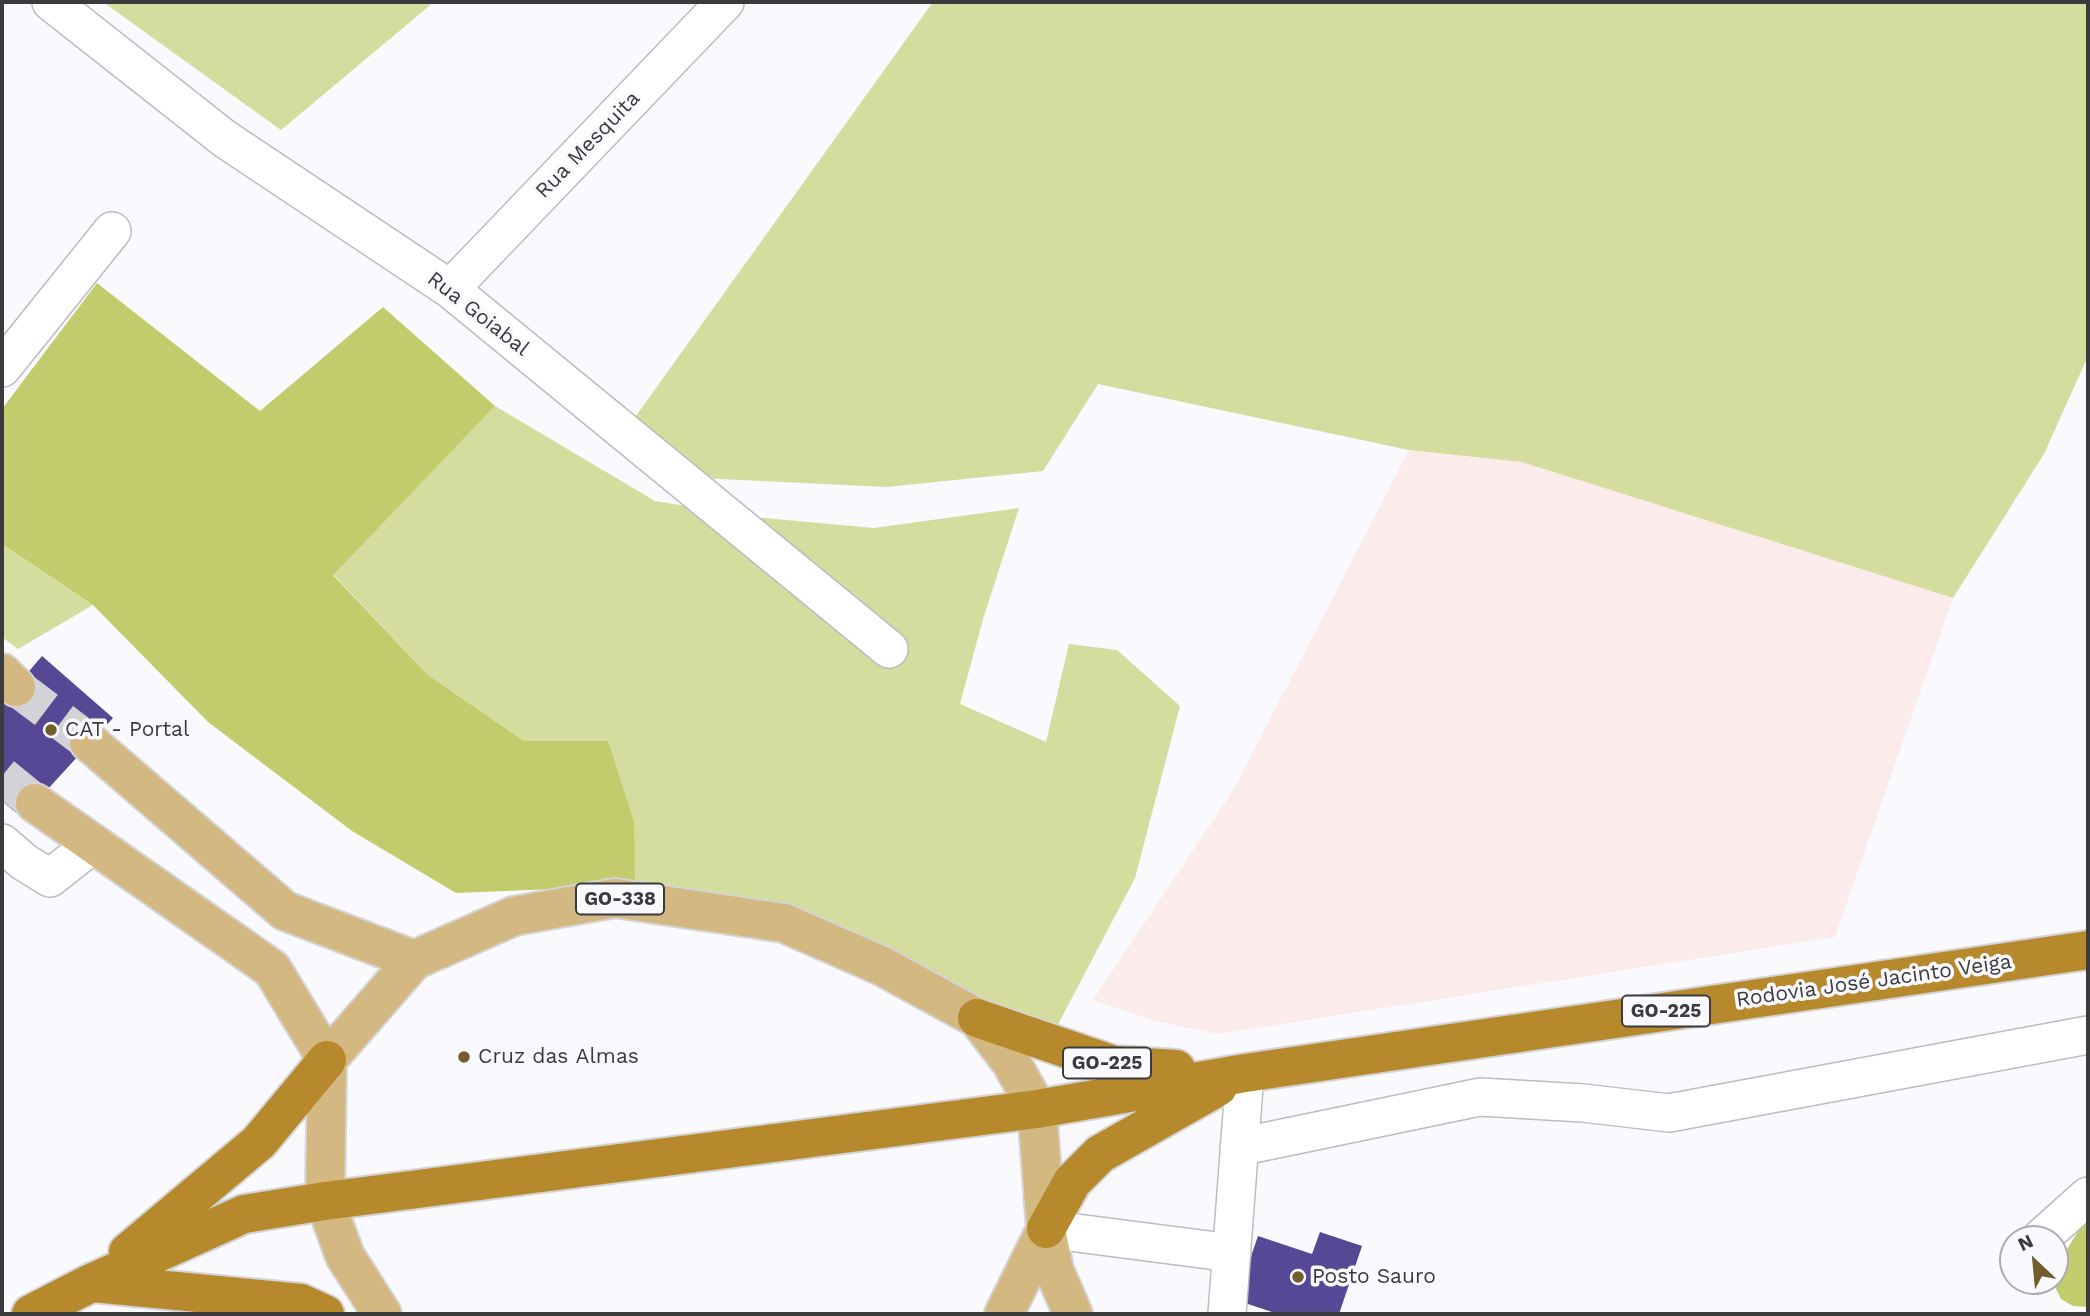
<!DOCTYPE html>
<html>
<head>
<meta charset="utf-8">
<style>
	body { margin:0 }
	#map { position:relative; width:2090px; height:1316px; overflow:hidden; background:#f9f9fe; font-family:"Work Sans",sans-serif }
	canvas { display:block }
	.frame { position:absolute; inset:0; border:4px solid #3b3b3d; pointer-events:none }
	.north { position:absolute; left:1999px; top:1225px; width:70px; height:70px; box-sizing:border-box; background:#f9f9fe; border:2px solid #adadb1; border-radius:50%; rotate:334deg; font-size:19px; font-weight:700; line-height:28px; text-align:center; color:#3b3b3d }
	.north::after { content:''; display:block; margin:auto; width:24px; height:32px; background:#705e2c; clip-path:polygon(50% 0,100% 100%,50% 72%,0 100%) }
</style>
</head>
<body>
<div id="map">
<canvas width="2090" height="1316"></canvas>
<div class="frame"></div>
<div class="north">N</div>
</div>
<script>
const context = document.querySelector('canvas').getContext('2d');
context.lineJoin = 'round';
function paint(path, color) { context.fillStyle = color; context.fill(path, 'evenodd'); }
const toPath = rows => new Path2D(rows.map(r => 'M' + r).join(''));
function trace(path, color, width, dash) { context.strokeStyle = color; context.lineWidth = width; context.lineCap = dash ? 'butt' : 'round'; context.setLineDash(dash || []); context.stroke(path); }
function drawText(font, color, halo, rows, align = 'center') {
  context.font = font + ' "Work Sans",sans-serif'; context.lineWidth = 7; context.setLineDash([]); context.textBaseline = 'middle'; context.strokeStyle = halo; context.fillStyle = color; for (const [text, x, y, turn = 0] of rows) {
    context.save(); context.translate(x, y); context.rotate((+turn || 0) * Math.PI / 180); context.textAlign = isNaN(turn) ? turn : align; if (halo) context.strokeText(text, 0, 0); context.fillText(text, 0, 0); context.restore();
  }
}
const industrial = toPath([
	[1409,450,1522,462,1953,598,1835,937,1218,1034,1156,1021,1093,1000,1234,789]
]);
const green = toPath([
	[103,2,434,2,281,130],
	[933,2,2088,2,2088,356,2044,454,1953,598,1522,462,1409,450,1098,384,1043,471,886,487,678,477,623,434],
	[495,406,655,501,753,517,874,528,1019,508,983,619,960,704,1046,742,1069,644,1117,650,1180,706,1135,878,1053,1034,791,915,635,894,608,742,524,741,428,675,333,574],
	[2,544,93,605,18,649,2,637]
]);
const forest = toPath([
	[97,283,260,411,383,307,495,406,333,575,428,675,524,741,608,741,634,822,635,894,554,889,456,893,352,831,208,722,93,605,2,544,2,409],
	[2088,1220,2088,1307,2073,1306,2061,1299,2055,1287,2055,1269,2080,1228]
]);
const building = toPath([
	[42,656,113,718,35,803,24,819,2,801,2,703],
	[1320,1232,1362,1246,1339,1314,1278,1314,1236,1300,1258,1236,1312,1254]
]);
const majorTunnel = toPath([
	[16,687,89,742],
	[2,776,35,803]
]);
const minor = toPath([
	[51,2,225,139,450,289,889,649],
	[450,289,725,2],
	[2,368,112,231],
	[2,843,24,862,50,878,93,844],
	[1239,1147,1480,1097,1583,1103,1669,1113,2088,1035],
	[1046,1229,1232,1253],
	[2040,1239,2088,1196],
	[1227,1314,1245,1073]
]);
const major = toPath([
	[2,673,16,687],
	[89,742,285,911,414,960],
	[35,803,272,969,327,1060],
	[1046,1229,1054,1270,1073,1314],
	[382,1314,345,1256,325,1201,327,1060,414,960,514,916,615,898,784,923,882,966,977,1018,1011,1062,1037,1109,1046,1229,1004,1314]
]);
const highway = toPath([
	[977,1018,1114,1065,1176,1069],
	[1046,1229,1072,1182,1100,1154,1218,1087],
	[128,1252,259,1142,327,1060],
	[93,1283,301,1303,325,1314],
	[31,1314,91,1283,244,1214,325,1201,1037,1109,1245,1073,2088,950]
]);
const markers = [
	[51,730,7,"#705e2c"],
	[464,1057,7,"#705e2c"],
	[1298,1277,7,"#705e2c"]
];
const shields = [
	[620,899,88],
	[1666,1011,88],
	[1107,1063,88]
];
const shieldNames = [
	["GO-338",620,899],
	["GO-225",1666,1011],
	["GO-225",1107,1063]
];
const streetNames = [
	["Rua Mesquita",588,145,-46],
	["Rua Goiabal",478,314,38],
	["Rodovia José Jacinto Veiga",1874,981,-8]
];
const poiNames = [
	["CAT - Portal",65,730],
	["Cruz das Almas",478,1057],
	["Posto Sauro",1312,1277]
];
paint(industrial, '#fcebeb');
paint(green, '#d4dc9e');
paint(forest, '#c3cc6c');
paint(building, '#564894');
trace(majorTunnel, '#d3d3d7', 38, [38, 19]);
trace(minor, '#bcbcc1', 40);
trace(major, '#d4d4d4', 42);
trace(highway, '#d4d4d4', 42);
trace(minor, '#fff', 37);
trace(major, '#d4b881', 38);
trace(highway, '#b7892d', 38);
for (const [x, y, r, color] of markers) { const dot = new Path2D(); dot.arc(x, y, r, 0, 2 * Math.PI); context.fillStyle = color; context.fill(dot); trace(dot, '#f9f9fe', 2.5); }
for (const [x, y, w] of shields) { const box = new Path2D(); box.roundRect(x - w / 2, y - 15.5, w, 31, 5); context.fillStyle = '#f9f9fe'; context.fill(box); trace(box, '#3b3b3d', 2); }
drawText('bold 19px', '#3b3b3d', null, shieldNames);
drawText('21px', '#3b3b3d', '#f9f9fe', streetNames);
drawText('21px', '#3b3b3d', '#f9f9fe', poiNames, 'left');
</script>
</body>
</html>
